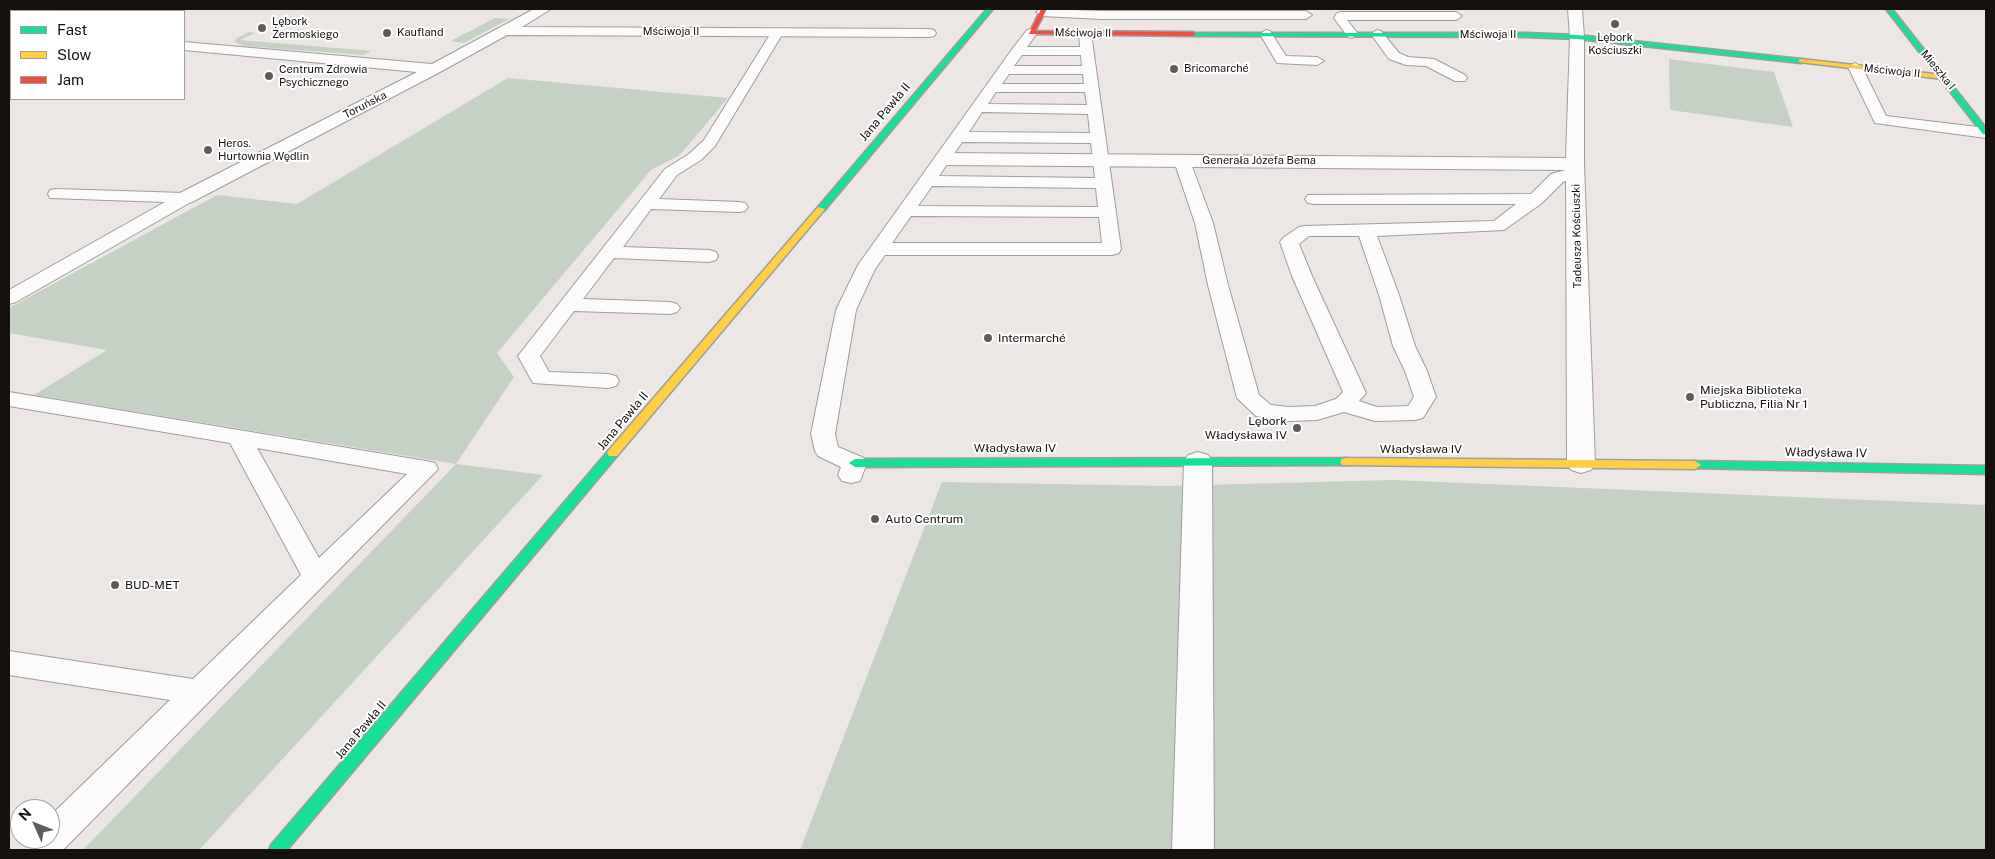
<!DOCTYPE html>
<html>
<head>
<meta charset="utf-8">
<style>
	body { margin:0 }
	#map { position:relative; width:1995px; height:859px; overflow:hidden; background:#ece6e4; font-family:"Public Sans",sans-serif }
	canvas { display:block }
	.frame { position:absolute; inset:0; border:10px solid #14110f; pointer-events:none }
	.legend { position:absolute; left:10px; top:10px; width:175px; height:90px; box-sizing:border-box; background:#fff; border:1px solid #a1a09f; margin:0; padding:6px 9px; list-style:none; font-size:15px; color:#14110f }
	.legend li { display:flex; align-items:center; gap:10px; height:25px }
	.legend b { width:25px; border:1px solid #a1a09f }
	.north { position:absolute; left:10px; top:799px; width:50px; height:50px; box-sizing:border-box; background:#fff; border:1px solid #a1a09f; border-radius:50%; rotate:314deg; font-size:14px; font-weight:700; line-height:20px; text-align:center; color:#14110f }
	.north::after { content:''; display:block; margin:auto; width:18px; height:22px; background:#605c5a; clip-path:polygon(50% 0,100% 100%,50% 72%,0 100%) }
</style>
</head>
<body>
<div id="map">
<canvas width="1995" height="859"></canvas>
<div class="frame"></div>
<ul class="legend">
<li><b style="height:6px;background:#16e098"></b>Fast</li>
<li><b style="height:6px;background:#ffcf43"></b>Slow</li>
<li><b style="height:6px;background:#f24e42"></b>Jam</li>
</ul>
<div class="north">N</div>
</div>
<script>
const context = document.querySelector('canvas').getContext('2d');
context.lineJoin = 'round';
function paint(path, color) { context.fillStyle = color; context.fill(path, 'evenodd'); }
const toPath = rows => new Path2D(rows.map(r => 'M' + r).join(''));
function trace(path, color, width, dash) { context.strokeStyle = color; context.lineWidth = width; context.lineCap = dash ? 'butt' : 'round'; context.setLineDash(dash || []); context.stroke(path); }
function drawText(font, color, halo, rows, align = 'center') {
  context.font = font + ' "Public Sans",sans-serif'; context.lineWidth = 4; context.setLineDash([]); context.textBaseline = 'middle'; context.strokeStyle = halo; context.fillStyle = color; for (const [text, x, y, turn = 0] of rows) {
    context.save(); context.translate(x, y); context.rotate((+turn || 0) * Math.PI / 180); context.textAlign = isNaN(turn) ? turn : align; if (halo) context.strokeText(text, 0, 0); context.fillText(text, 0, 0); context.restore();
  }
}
const green = toPath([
	[495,18,509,19,464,43,451,41],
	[249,32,255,33,240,40,372,51,363,55,243,46,235,42,236,39],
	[1669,59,1774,72,1793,127,1670,110],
	[508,78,728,98,680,155,651,170,497,353,514,377,456,464,543,475,199,850,83,850,456,464,34,395,107,350,9,333,9,308,217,195,297,204],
	[1393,480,1986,505,1986,850,800,850,942,482,1166,486]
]);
const lane = toPath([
	[1041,9,1102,11,1306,11,1312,15,1306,19,1102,19,1042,16,1036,12,1041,9],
	[1341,12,1456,12,1462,16,1456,20,1347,20,1358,34,1352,38,1348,37,1334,18,1337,13,1341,12],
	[777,29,783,33,715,146,701,160,677,175,659,199,739,202,745,203,748,207,745,211,739,212,651,209,623,247,709,250,716,252,718,256,716,260,709,262,614,258,583,299,670,302,677,304,680,308,677,312,670,314,574,311,540,356,549,372,608,374,616,376,619,381,616,386,608,388,533,383,518,356,665,169,689,154,704,140,771,33,777,29],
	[1031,29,1037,33,1027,47,1080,47,1079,33,1081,30,1089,30,1091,33,1121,249,1119,253,1112,255,885,255,875,269,856,310,835,434,838,447,864,458,867,463,860,481,851,483,842,481,838,475,841,467,818,456,815,451,811,434,836,310,858,265,1013,48,1027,30,1031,29],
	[1022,55,1081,55,1082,66,1014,66,1022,55],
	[1009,74,1083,74,1084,84,1002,84,1009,74],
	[996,92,1085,92,1087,105,988,104,996,92],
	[982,112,1088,114,1090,133,969,132,982,112],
	[962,142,1091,143,1095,178,939,176,962,142],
	[932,186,1096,188,1098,207,918,206,932,186],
	[911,216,1099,217,1102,243,892,243,911,216],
	[1266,30,1270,31,1286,56,1317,57,1324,61,1317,65,1277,63,1260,34,1266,30],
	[1377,30,1381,31,1399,53,1408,57,1434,59,1465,75,1467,78,1465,81,1455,81,1426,66,1406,65,1389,59,1371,34,1377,30],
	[1855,63,1862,67,1886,116,1986,128,1986,138,1875,123,1848,67,1855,63],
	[1182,156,1188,158,1190,161,1213,223,1228,285,1259,395,1271,405,1289,407,1315,406,1336,399,1343,392,1292,276,1280,242,1283,238,1299,227,1305,226,1494,221,1516,204,1314,204,1308,203,1305,199,1308,195,1531,194,1551,174,1576,167,1582,169,1584,172,1582,175,1563,182,1542,203,1504,230,1377,236,1399,295,1415,346,1427,371,1436,397,1423,418,1415,420,1375,421,1344,412,1317,420,1289,421,1256,416,1237,398,1208,285,1195,223,1174,161,1176,158,1182,156],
	[1309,236,1359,236,1379,295,1393,346,1405,371,1414,397,1408,406,1377,407,1359,401,1366,393,1312,276,1299,244,1309,236],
	[56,189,185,193,191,194,194,198,191,202,16,302,9,304,9,290,165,202,50,198,48,194,50,190,56,189],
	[9,392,426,461,435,463,438,469,63,850,37,850,32,839,50,839,50,816,170,700,9,675,9,651,193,679,301,575,230,443,9,406,9,392],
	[257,448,407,474,319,558,257,448]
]);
const street = toPath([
	[119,9,138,9,136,11,117,11,119,9],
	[534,9,551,9,522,27,929,29,934,30,936,33,934,36,929,37,507,35,440,72,192,202,185,204,178,202,175,198,178,194,417,72,184,50,184,42,432,64,534,9],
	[1568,9,1582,9,1584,37,1584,164,1595,464,1591,470,1581,473,1571,470,1567,464,1566,170,944,165,937,163,935,159,937,155,944,153,1566,158,1570,37,1568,9],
	[9,46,11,46,11,55,9,55,9,46],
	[1198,452,1208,455,1212,461,1214,850,1172,850,1184,461,1188,455,1198,452]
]);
const fast = toPath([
	[987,9,993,9,824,211,818,211,818,207,987,9],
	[1886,9,1892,9,1986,128,1986,134,1983,134,1886,9],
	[1191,33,1526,33,1577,35,1801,59,1804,61,1801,63,1577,39,1526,37,1193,36,1191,35,1191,33],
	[613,449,617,450,619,453,617,456,287,850,269,850,271,845,609,450,613,449],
	[1346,458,1350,459,1352,462,1350,465,855,467,849,463,855,459,1346,458],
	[1695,461,1986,466,1986,474,1691,468,1689,465,1691,462,1695,461]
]);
const slow = toPath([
	[1801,59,1943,75,1946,77,1943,79,1799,62,1799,60,1801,59],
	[818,207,825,209,617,456,609,456,607,453,609,450,818,207],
	[1346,458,1695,461,1701,465,1695,469,1342,465,1340,462,1342,459,1346,458]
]);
const jam = toPath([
	[1041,9,1047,9,1035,31,1193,32,1196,34,1193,36,1029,34,1041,9]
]);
const rail = toPath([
	[56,11,64,9],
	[79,11,86,9],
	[94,11,101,9],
	[9,32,11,31]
]);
const markers = [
	[1615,24,5,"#605c5a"],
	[262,28,5,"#605c5a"],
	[387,33,5,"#605c5a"],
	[1174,69,5,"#605c5a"],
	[269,76,5,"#605c5a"],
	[208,150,5,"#605c5a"],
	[988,338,5,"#605c5a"],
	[1690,397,5,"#605c5a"],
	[1297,428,5,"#605c5a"],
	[875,519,5,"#605c5a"],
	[115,585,5,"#605c5a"]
];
const farPoinames = [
	["Lębork",272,22],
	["Żermoskiego",272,35],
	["Kaufland",397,33],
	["Lębork",1615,38,"center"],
	["Kościuszki",1615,51,"center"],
	["Bricomarché",1184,69],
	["Centrum Zdrowia",279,70],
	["Psychicznego",279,83],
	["Heros.",218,144],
	["Hurtownia Wędlin",218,157]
];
const farStreetnames = [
	["Mściwoja II",671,32],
	["Mściwoja II",1083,33,1],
	["Mściwoja II",1488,35],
	["Mieszka I",1938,70,51],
	["Mściwoja II",1892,71,6],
	["Toruńska",365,105,-27],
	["Generała Józefa Bema",1259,161],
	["Tadeusza Kościuszki",1577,236,-91]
];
const streetNames = [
	["Jana Pawła II",885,112,-50],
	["Jana Pawła II",623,421,-50],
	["Władysława IV",1015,448],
	["Władysława IV",1421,449],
	["Władysława IV",1826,453,1],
	["Jana Pawła II",361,730,-50]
];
const poiNames = [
	["Intermarché",998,338],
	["Miejska Biblioteka",1700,390],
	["Publiczna, Filia Nr 1",1700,404],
	["Lębork",1287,421,"right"],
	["Władysława IV",1287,435,"right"],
	["Auto Centrum",885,519],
	["BUD-MET",125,585]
];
paint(green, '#c6d1c5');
trace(lane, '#a19c9b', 2);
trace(street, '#a19c9b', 2);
trace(fast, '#a19c9b', 3);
trace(slow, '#a19c9b', 3);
trace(jam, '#a19c9b', 3);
paint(lane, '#fcfbfb');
paint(street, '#fcfbfb');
paint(fast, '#16e098');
paint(slow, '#ffcf43');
paint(jam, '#f24e42');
trace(rail, '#cdcbca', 2);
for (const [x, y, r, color] of markers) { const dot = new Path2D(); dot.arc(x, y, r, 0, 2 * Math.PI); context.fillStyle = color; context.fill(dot); trace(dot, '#fff', 2); }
drawText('11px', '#14110f', '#fff', farPoinames, 'left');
drawText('11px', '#14110f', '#fff', farStreetnames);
drawText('12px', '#14110f', '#fff', streetNames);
drawText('12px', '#14110f', '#fff', poiNames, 'left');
</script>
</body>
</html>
